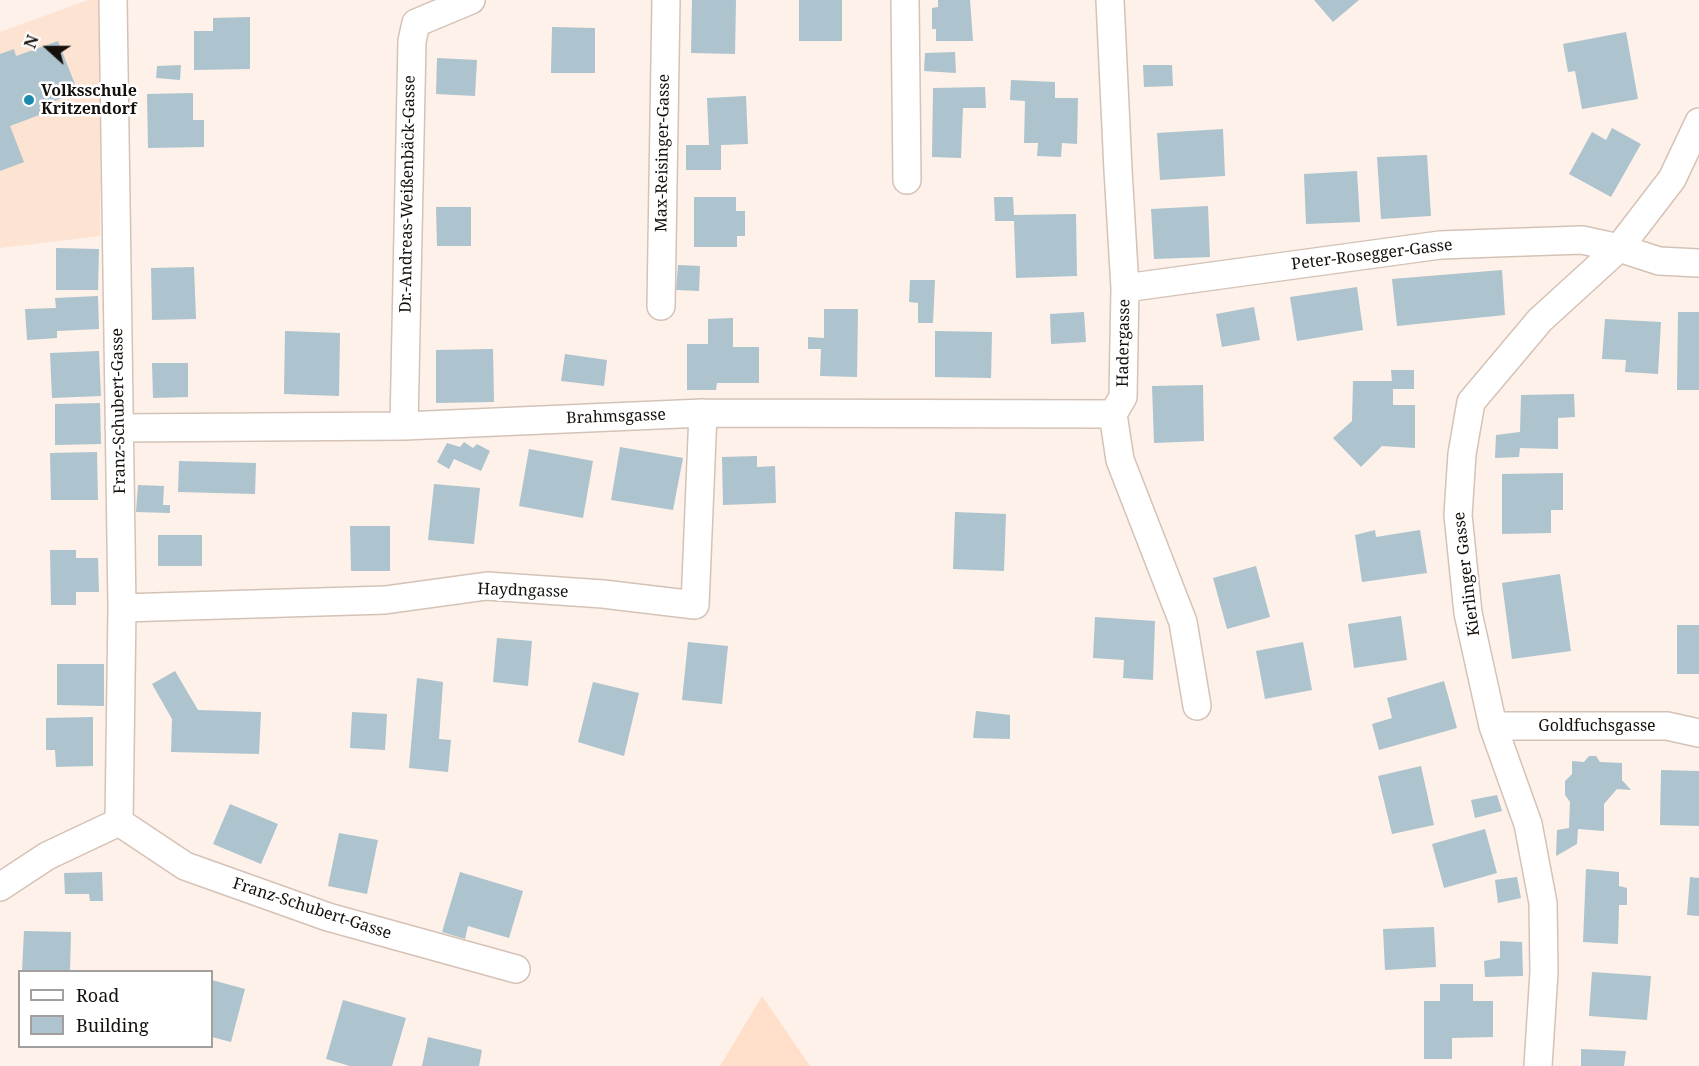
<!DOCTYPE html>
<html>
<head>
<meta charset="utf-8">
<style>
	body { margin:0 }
	#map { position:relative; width:1699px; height:1066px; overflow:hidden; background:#fdf1e9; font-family:"Noto Serif",serif }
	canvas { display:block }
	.legend { position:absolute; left:18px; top:970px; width:195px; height:78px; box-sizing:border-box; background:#fff; border:2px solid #a29f9d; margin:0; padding:8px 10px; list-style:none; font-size:18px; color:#16100b }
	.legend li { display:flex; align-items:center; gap:12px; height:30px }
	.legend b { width:30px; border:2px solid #a29f9d }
	.north { position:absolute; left:18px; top:18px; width:60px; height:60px; -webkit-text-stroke:4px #fff; paint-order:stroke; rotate:291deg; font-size:16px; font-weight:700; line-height:24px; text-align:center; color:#16100b }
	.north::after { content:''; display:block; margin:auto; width:21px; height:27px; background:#16100b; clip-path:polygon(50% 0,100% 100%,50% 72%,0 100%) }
</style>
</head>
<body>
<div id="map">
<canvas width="1699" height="1066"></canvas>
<ul class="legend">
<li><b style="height:8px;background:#fff"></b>Road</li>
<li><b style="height:16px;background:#adc3cd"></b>Building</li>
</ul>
<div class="north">N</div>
</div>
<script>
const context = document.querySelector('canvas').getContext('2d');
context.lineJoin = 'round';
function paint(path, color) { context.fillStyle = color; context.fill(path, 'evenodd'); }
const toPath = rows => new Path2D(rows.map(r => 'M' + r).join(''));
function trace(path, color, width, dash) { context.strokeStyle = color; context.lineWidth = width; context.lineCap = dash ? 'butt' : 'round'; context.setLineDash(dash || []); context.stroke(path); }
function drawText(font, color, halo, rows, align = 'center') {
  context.font = font + ' "Noto Serif",serif'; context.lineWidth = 5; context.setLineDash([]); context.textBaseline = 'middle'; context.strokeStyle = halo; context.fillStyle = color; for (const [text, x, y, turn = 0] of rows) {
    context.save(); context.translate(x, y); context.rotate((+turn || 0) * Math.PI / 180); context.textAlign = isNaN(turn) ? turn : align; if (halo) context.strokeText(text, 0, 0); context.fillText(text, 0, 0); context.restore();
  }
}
const built = toPath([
	[88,0,101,0,100,236,0,248,0,32]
]);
const green = toPath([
	[762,996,810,1066,720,1066]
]);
const building = toPath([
	[692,0,736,0,735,54,691,53],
	[799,0,842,0,842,41,799,41],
	[938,0,970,0,973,41,936,41,936,29,932,29,932,8,938,7],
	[1314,0,1359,0,1333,22],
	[250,17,250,69,194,70,194,31,213,31,213,18],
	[552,27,595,28,595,73,551,73],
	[1626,32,1638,99,1582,109,1575,71,1568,72,1563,44],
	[58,41,78,92,39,107,42,114,10,126,24,162,0,171,0,54,14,49,16,56],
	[955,52,956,73,924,71,925,53],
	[437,58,477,60,475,96,436,94],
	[181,65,180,80,156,78,157,66],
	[1143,65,1172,65,1173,86,1144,87],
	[1011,80,1055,82,1055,98,1078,98,1077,144,1062,143,1061,157,1037,156,1038,143,1024,143,1025,101,1010,100],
	[985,87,986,108,963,108,961,158,932,157,933,88],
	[193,93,193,120,204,120,204,147,148,148,147,94],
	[746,96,748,144,721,145,721,170,686,170,686,145,709,145,707,98],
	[1612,128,1641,144,1611,197,1569,174,1592,132,1606,140],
	[1223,129,1225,176,1160,180,1157,133],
	[1427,155,1431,216,1381,219,1377,157],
	[1357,171,1360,222,1306,224,1304,174],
	[694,197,736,197,736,211,745,211,745,236,737,236,737,247,694,247],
	[994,197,1013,197,1014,215,1076,214,1077,276,1016,278,1014,221,995,221],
	[1208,206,1210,257,1154,259,1151,209],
	[436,207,471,207,471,246,437,246],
	[56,248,99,249,98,290,56,290],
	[678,265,700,266,699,291,676,290],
	[194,267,196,319,152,320,151,268],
	[1502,270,1505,315,1397,326,1392,279],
	[910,280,935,280,933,323,918,323,918,303,909,302],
	[1357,287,1363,330,1297,341,1290,297],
	[98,296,99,329,57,331,57,338,27,340,25,309,56,308,55,298],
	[1254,307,1260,340,1222,347,1216,314],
	[824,309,858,309,857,377,820,376,821,349,808,349,808,337,824,338],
	[1084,312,1086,342,1051,344,1050,314],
	[1678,312,1699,312,1699,390,1677,390],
	[733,318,733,347,759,347,759,383,717,383,716,390,687,390,687,344,708,344,708,319],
	[1605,319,1661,322,1658,374,1625,372,1626,360,1602,359],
	[285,331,340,333,339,396,284,394],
	[935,331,992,332,991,378,935,377],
	[493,349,494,402,436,403,436,350],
	[99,351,101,396,52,398,50,353],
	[565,354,607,360,604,386,561,381],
	[152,363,188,363,188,397,153,398],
	[1391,370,1414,370,1414,389,1393,389,1393,405,1415,405,1415,448,1382,446,1361,467,1333,438,1352,421,1353,381,1392,381],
	[1203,385,1204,441,1154,443,1152,386],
	[1574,394,1575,417,1558,418,1558,449,1520,448,1519,457,1495,458,1496,435,1520,432,1521,395],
	[100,403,101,444,55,445,55,404],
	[464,442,473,448,477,444,490,451,481,471,454,459,449,469,437,462,447,443,460,447],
	[620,447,683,458,673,510,611,500],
	[529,449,593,461,583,518,519,506],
	[97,452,98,500,51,500,50,453],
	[757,456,757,467,775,466,776,503,723,505,722,457],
	[179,461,256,463,255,494,178,492],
	[1563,473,1563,510,1551,510,1551,533,1502,534,1502,474],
	[434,484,480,488,474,544,428,540],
	[138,485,164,486,163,505,170,505,170,513,136,512],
	[955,512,1006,514,1004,571,953,569],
	[350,526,390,526,390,571,351,571],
	[1375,530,1376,537,1420,530,1427,573,1362,582,1355,535],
	[158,535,202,535,202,566,158,566],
	[50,550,76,550,76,558,98,558,99,592,76,592,76,605,51,605],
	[1256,566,1270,617,1227,629,1213,578],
	[1560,574,1571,651,1512,659,1502,583],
	[1401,616,1407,660,1354,668,1348,624],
	[1095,617,1155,621,1153,680,1123,678,1124,660,1093,658],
	[1677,625,1699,625,1699,674,1677,674],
	[497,638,532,641,528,686,493,682],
	[688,642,728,646,722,704,682,700],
	[1303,642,1312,690,1265,699,1256,651],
	[57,664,104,664,104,706,57,705],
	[175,671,198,710,261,712,259,754,171,752,172,719,152,684],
	[417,678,443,682,439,739,451,740,448,772,409,768],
	[1444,681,1457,728,1379,750,1372,724,1392,718,1387,698],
	[593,682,639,693,624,756,578,742],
	[976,711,1010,715,1010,739,973,738],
	[352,712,387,714,385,750,350,748],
	[93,717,93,766,56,767,55,750,46,750,46,718],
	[1589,756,1596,756,1600,762,1622,763,1622,780,1631,790,1617,789,1604,804,1604,831,1578,829,1577,844,1556,856,1557,830,1569,828,1570,802,1565,795,1565,781,1572,774,1572,761,1584,762],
	[1421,766,1434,825,1392,834,1378,776],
	[1661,770,1699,771,1699,826,1660,825],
	[1497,795,1502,811,1475,818,1471,800],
	[230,804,278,824,261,864,213,844],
	[1485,829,1497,873,1444,888,1432,844],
	[339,833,378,840,367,894,328,886],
	[1586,869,1619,872,1619,886,1627,888,1627,905,1619,905,1618,944,1583,942],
	[102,872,103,901,90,901,89,894,65,894,64,873],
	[460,872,523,891,509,938,468,926,465,939,442,932],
	[1517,877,1521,898,1498,903,1495,880],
	[1690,877,1699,878,1699,916,1687,915],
	[1434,927,1436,967,1385,970,1383,929],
	[24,931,71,932,70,972,22,972],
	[1500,941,1522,942,1523,976,1485,977,1484,961,1500,958],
	[1592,972,1651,976,1647,1020,1589,1016],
	[212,980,245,989,231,1042,212,1037],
	[1440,984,1473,984,1473,1001,1493,1001,1493,1037,1452,1038,1452,1059,1424,1059,1424,1001,1440,1001],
	[343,1000,406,1018,392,1066,350,1066,326,1059],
	[428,1037,482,1050,479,1066,422,1066],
	[1581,1049,1626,1051,1624,1066,1581,1066]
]);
const street = toPath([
	[113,0,122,608,119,822,185,866,328,917,516,969],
	[905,0,907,180],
	[1110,0,1118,170,1125,288,1123,397,1113,414,1120,460,1183,622,1197,706],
	[1125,288,1440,245,1495,243,1582,240,1619,248,1659,261,1699,263],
	[661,306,666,0],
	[404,426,412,41,416,23,471,0],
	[119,428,404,426,703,413,1113,414],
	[122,608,385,600,487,586,603,594,695,605,703,413],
	[1493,726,1667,726,1699,733],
	[0,887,47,856,119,822],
	[1538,1066,1544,972,1543,903,1528,824,1493,726,1468,613,1458,515,1462,454,1471,402,1540,320,1619,248,1672,179,1699,122]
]);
const markers = [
	[29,100,6,"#1c89af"]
];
const poiNames = [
	["Volksschule",41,91],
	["Kritzendorf",41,109]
];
const streetNames = [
	["Max-Reisinger-Gasse",663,153,-89],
	["Dr.-Andreas-Weißenbäck-Gasse",408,194,-89],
	["Peter-Rosegger-Gasse",1372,255,-7],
	["Hadergasse",1124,343,-89],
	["Franz-Schubert-Gasse",119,411,-91],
	["Brahmsgasse",616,417,-2],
	["Kierlinger Gasse",1467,574,-97],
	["Haydngasse",523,591,2],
	["Goldfuchsgasse",1597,726],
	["Franz-Schubert-Gasse",312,909,18]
];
paint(built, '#fde3d1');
paint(green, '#ffdfc9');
paint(building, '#adc3cd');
trace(street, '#d5c2b6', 30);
trace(street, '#fff', 27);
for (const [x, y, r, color] of markers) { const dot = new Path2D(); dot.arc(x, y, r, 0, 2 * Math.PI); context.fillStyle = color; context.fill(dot); trace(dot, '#fff', 2); }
drawText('bold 16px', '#16100b', '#fff', poiNames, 'left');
drawText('16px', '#16100b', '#fff', streetNames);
</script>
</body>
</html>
